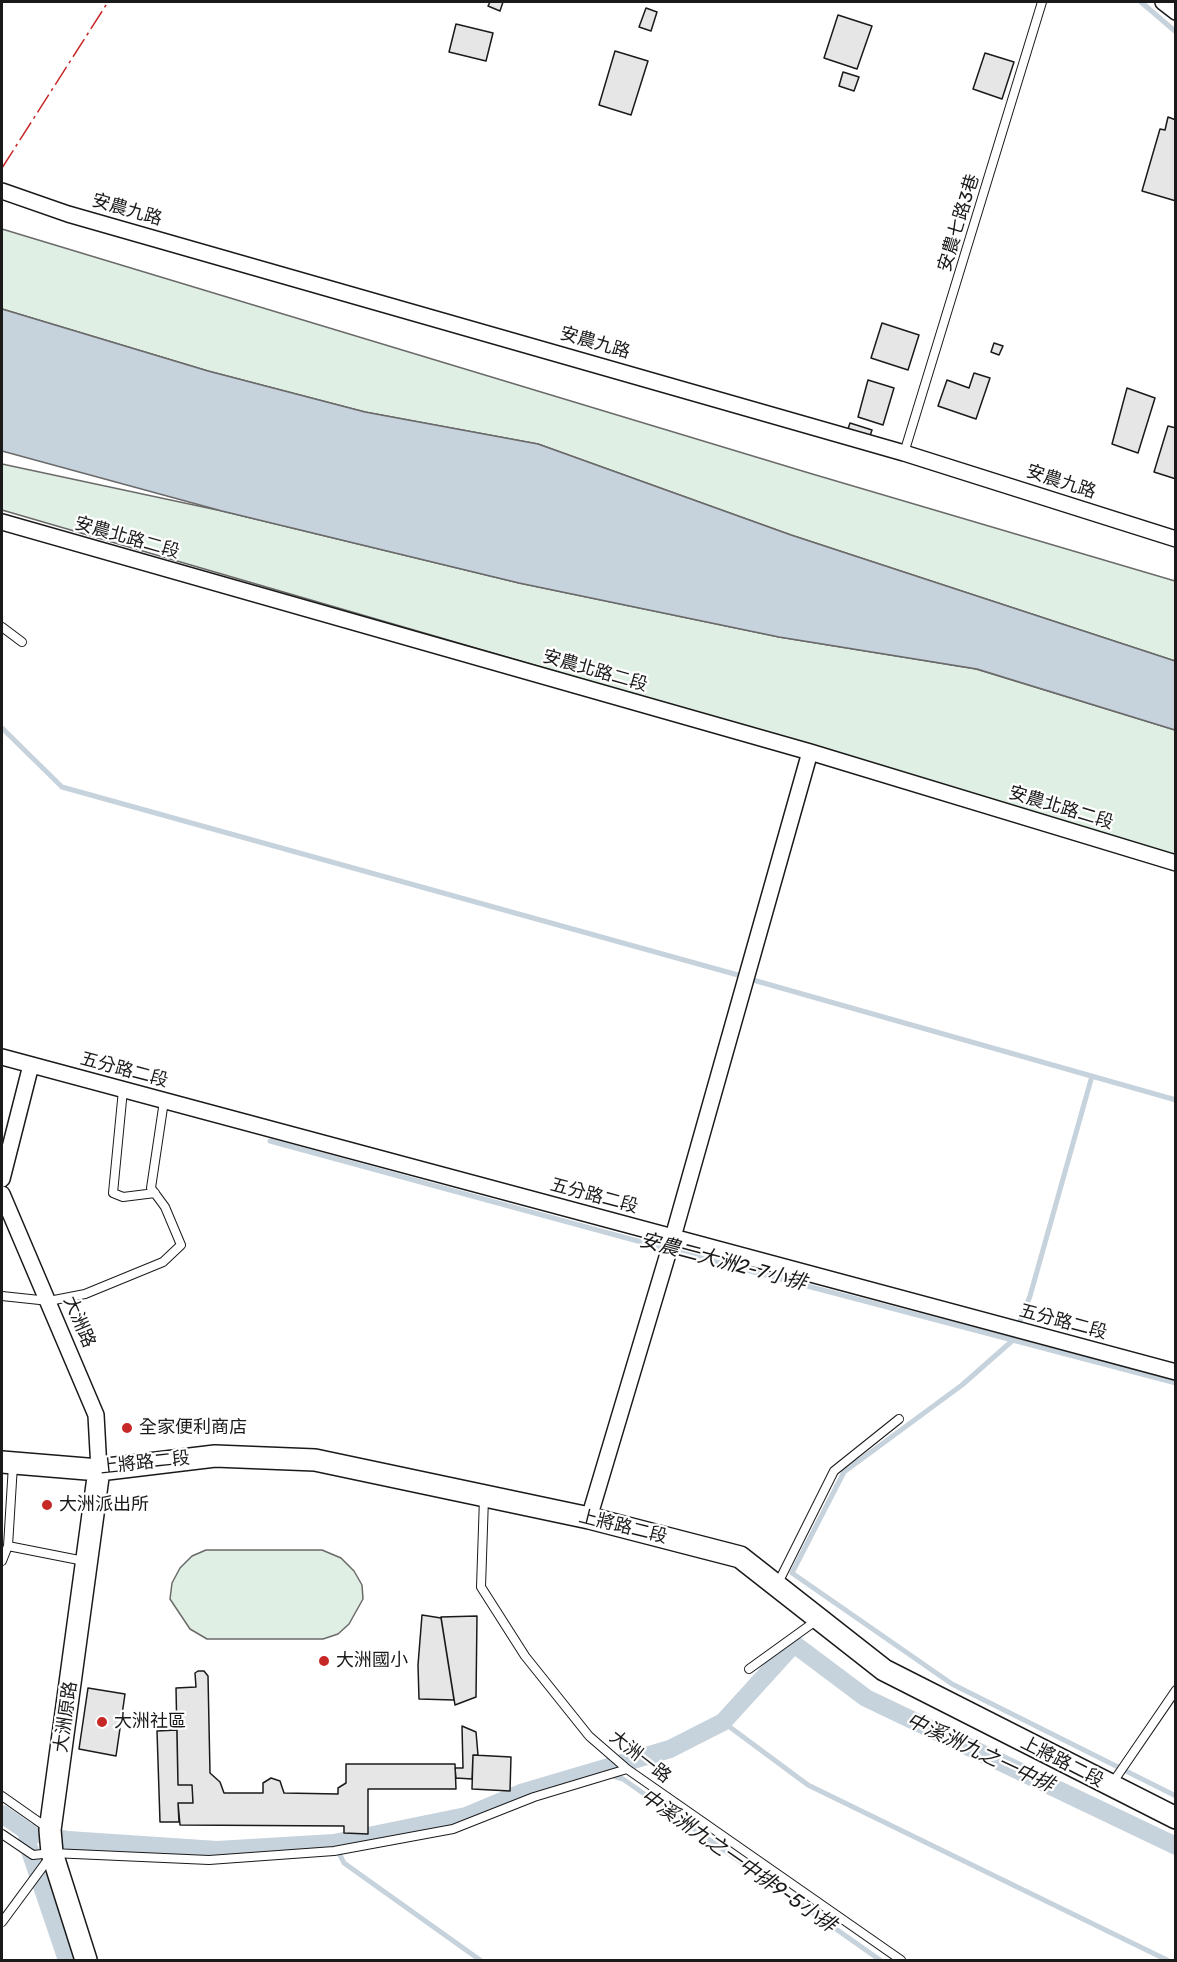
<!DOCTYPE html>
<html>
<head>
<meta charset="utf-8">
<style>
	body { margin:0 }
	#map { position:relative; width:1177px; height:1962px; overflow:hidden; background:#fff; font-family:Rubik,sans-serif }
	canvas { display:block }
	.frame { position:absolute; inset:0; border:3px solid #1a1a1a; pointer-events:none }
</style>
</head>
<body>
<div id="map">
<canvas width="1177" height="1962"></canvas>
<div class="frame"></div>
</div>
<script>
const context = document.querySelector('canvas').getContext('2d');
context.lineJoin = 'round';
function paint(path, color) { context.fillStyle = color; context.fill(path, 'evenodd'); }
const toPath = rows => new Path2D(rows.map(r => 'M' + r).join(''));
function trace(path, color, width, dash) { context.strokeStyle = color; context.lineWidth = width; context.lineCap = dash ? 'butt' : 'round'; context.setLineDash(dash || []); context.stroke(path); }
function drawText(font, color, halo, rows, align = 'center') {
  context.font = font + ' Rubik,"Noto Sans TC",sans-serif'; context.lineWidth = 4.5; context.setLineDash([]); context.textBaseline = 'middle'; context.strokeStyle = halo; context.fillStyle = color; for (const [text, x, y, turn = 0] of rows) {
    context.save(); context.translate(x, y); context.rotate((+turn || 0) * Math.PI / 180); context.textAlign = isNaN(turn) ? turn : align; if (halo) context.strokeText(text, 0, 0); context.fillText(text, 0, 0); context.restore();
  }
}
const green = toPath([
	[2,229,809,473,1175,581,1175,661,791,535,538,444,365,412,208,371,2,309,2,229],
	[2,464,222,511,519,583,779,637,976,669,1175,730,1175,856,812,746,2,510,2,464],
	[206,1550,322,1550,341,1558,354,1571,362,1585,363,1599,349,1624,338,1634,323,1639,207,1639,190,1629,170,1599,172,1583,180,1568,192,1556,206,1550]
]);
const water = toPath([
	[2,309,208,371,365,412,538,444,791,535,1175,661,1175,730,977,669,779,637,519,583,222,511,2,451,2,309]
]);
const stream = toPath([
	[1141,2,1176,32],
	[2,728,62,787,738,975],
	[753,980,1176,1100],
	[1092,1076,1030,1296,1012,1341,962,1385,844,1472,792,1573,952,1684,1176,1796],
	[270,1141,678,1252,1176,1383],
	[723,1722,808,1785,1167,1960],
	[593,1770,623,1779,880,1960],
	[334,1843,344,1863,480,1960]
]);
const canal = toPath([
	[2,1814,28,1832,27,1842,67,1960],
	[28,1832,68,1840,217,1850,334,1843,466,1816,521,1793,670,1749,723,1722,794,1644,866,1698,1176,1846]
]);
const building = toPath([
	[490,2,503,2,500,11,488,6,490,2],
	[646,8,657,12,651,31,639,27,646,8],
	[838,15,872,26,857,69,824,58,838,15],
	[456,24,493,33,486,61,449,52,456,24],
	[615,51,648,61,631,115,599,105,615,51],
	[985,53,1014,62,1002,99,973,89,985,53],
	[843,72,859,77,854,91,839,86,843,72],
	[1168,117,1176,120,1176,201,1142,191,1160,129,1165,130,1168,117],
	[882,323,919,335,908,370,871,358,882,323],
	[994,343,1003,346,999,355,991,352,994,343],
	[974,373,990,378,976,419,938,406,947,380,969,388,974,373],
	[868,380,894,388,883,425,858,417,868,380],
	[1127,388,1155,398,1138,453,1112,444,1127,388],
	[850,423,872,430,868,442,847,432,850,423],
	[1168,426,1176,428,1176,479,1154,472,1168,426],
	[422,1615,441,1618,454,1700,419,1699,418,1665,422,1615],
	[477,1616,476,1697,455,1705,441,1617,477,1616],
	[198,1671,204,1671,208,1676,210,1773,220,1782,224,1793,263,1793,263,1783,271,1778,280,1781,284,1793,338,1794,338,1788,346,1783,346,1764,455,1764,456,1789,368,1789,368,1834,344,1833,344,1826,180,1825,178,1803,193,1803,192,1785,178,1785,176,1688,196,1687,195,1673,198,1671],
	[88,1688,125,1694,116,1756,79,1749,88,1688],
	[462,1726,476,1732,478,1755,473,1755,472,1779,456,1778,455,1768,463,1768,462,1726],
	[177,1730,178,1785,192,1785,193,1803,178,1803,179,1822,160,1822,157,1731,177,1730],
	[473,1755,511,1757,510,1791,472,1789,473,1755]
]);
const lane = toPath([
	[904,453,1042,2],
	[2,627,22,642],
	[123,1090,113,1193,123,1197,155,1193],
	[2,1296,49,1301,85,1294,163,1262,181,1245,165,1207,151,1188,164,1101],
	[484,1498,481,1587,525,1656,589,1736,627,1769,901,1960],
	[8,1546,84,1561],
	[2,1561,8,1546,13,1465],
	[778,1583,834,1471,899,1419],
	[749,1669,817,1620],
	[1111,1785,1176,1690],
	[2,1796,49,1829],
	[2,1834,33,1855,52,1853,209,1860,334,1851,453,1829,534,1797,627,1769],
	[2,1922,50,1857]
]);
const street = toPath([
	[1163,2,1176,12],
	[2,191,68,214,904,453,1176,539],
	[2,522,810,752,1176,863],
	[2,1057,1176,1372],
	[2,1179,31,1065],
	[2,1194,96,1415,99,1470],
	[589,1518,673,1237,810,752]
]);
const secondary = toPath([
	[2,1462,99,1470,215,1456,315,1460,589,1518,740,1557,884,1670,1176,1818],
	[86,1960,52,1853,50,1830,99,1470]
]);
const power = toPath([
	[2,168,108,2]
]);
const markers = [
	[127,1428,6,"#c62828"],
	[47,1505,6,"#c62828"],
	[324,1661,6,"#c62828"],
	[102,1722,6,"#c62828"]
];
const streetNames = [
	["安農九路",127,210,16],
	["安農七路3巷",959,223,-73],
	["安農九路",595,343,16],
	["安農九路",1061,482,18],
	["安農北路二段",127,538,16],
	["安農北路二段",595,671,16],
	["安農北路二段",1061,808,17],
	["五分路二段",124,1070,15],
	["五分路二段",594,1196,15],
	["大洲路",79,1322,67],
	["五分路二段",1063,1322,15],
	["上將路二段",145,1463,-6],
	["上將路二段",623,1527,14],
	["大洲原路",66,1717,-82],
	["大洲一路",640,1757,38],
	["上將路二段",1062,1762,27]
];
const poiNames = [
	["全家便利商店",139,1428],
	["大洲派出所",59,1505],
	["大洲國小",336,1661],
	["大洲社區",114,1722]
];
const waterNames = [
	["安農二大洲2-7小排",723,1262,15],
	["中溪洲九之一中排",980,1753,25],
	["中溪洲九之一中排9-5小排",738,1861,35]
];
paint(green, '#e0efe3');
trace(green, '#6a6a6a', 1.5);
paint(water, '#c6d2dc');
trace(water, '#6a6a6a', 1.5);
trace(stream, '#c6d2dc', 5);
trace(canal, '#c6d2dc', 18);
paint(building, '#e6e6e6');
trace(building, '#1a1a1a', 1.5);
trace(lane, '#1a1a1a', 10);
trace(street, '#1a1a1a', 18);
trace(secondary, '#1a1a1a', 24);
trace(lane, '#fff', 8);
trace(street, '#fff', 15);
trace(secondary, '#fff', 21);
trace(power, '#c62828', 1.5, [21, 4.5, 3, 4.5]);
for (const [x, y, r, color] of markers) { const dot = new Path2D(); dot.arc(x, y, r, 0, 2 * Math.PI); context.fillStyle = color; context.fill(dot); trace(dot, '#fff', 2); }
drawText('18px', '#1a1a1a', '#fff', streetNames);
drawText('18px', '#1a1a1a', '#fff', poiNames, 'left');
drawText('italic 20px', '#1a1a1a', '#fff', waterNames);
</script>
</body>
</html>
